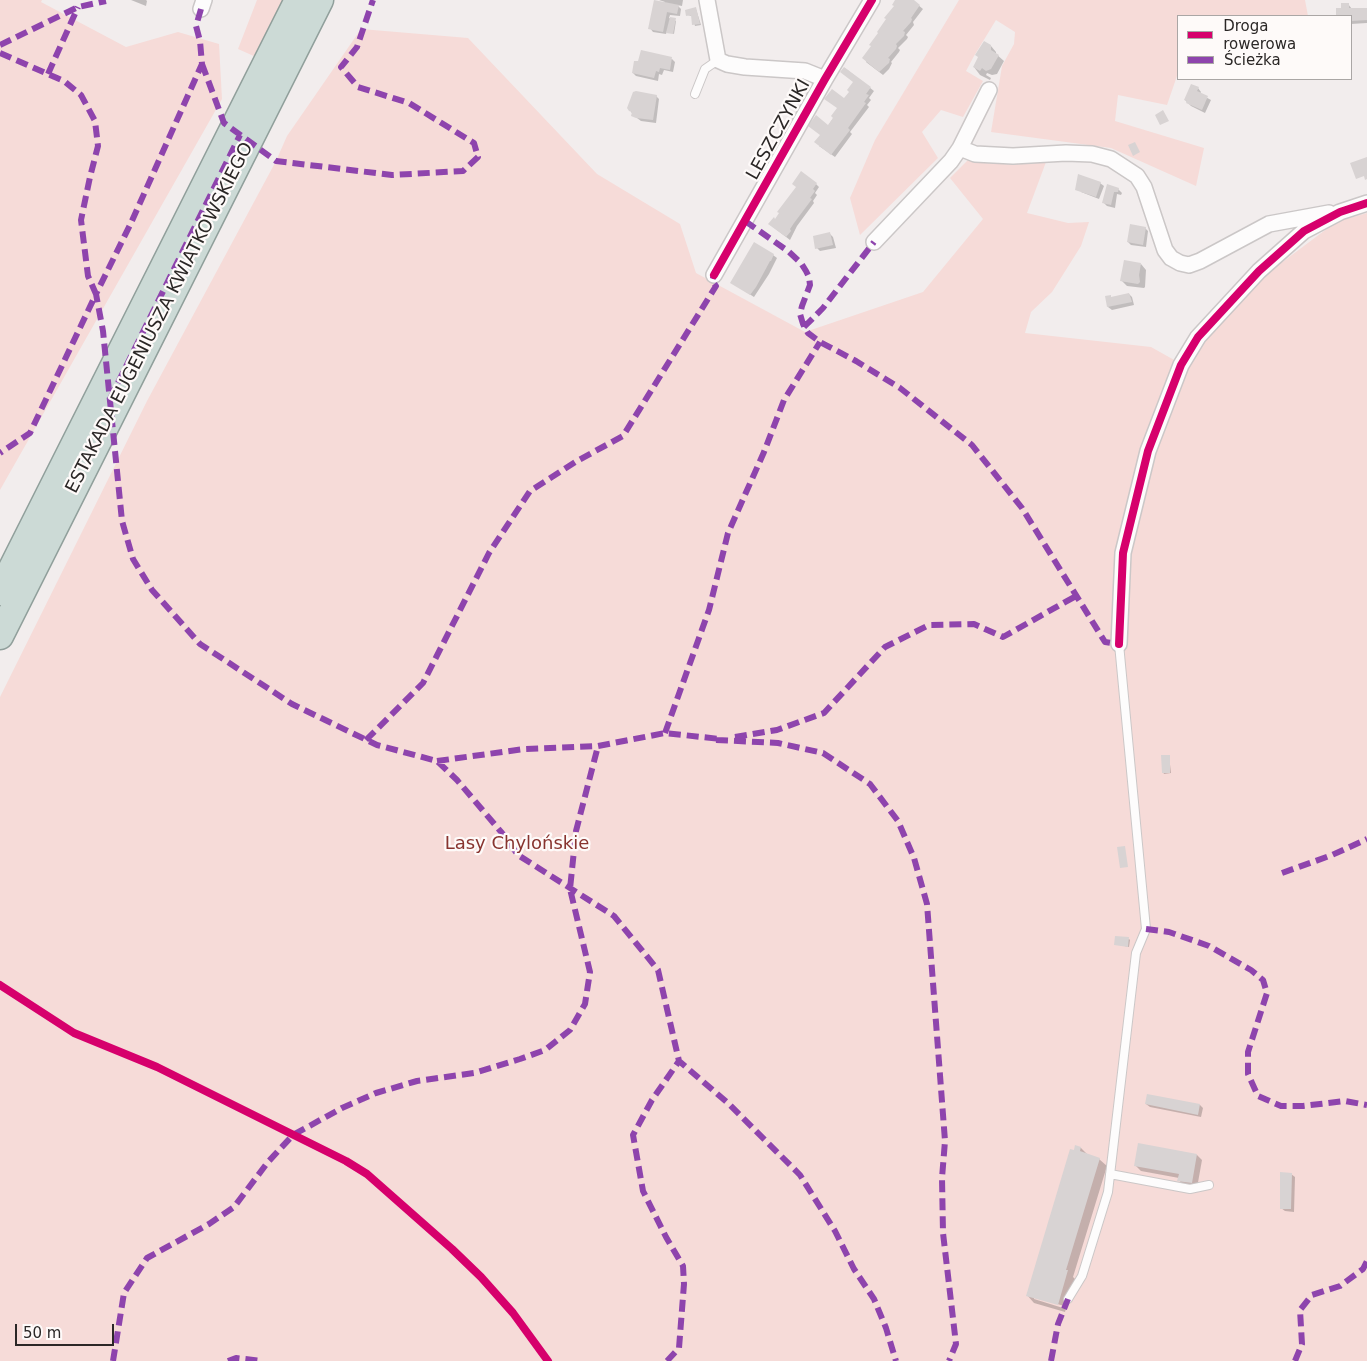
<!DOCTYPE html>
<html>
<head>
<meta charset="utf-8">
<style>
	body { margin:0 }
	#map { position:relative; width:1367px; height:1361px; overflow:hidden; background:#f2eded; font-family:"DejaVu Sans",sans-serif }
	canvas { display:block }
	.legend { position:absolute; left:1177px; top:15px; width:175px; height:65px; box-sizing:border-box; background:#fefaf9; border:1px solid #aaa6a5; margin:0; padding:6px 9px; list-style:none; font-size:15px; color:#2b2726 }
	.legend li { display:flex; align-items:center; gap:10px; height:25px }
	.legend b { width:25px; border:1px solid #aaa6a5 }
	.scale { position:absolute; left:15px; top:1324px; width:99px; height:22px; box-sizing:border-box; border:2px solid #2b2726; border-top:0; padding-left:6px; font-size:15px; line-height:18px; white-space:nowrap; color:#2b2726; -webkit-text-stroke:4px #fefaf9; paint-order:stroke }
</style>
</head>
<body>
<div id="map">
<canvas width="1367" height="1361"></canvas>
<ul class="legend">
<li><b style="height:6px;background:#d6006c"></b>Droga rowerowa</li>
<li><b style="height:6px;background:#8e44ad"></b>Ścieżka</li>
</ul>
<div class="scale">50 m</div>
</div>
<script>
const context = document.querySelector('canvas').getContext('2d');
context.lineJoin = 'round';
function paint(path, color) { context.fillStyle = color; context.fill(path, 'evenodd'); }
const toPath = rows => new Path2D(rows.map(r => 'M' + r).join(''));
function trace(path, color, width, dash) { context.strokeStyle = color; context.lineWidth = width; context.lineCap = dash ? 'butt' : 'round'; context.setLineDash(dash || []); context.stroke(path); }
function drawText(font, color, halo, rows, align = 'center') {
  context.font = font + ' "DejaVu Sans",sans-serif'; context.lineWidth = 4.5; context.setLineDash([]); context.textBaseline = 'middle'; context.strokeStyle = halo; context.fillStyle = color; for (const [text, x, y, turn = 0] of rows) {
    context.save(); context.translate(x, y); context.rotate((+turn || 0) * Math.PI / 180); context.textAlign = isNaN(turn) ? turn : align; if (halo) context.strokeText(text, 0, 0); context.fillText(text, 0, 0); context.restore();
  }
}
const green = toPath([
	[0,0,42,0,41,2,126,47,178,32,219,44,222,99,0,490],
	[257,0,285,0,256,57,238,49],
	[959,0,1305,0,1308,16,1178,16,1178,73,1167,105,1118,95,1115,121,1204,148,1196,186,1111,148,991,132,1002,66,1014,44,1015,32,996,20,974,56,966,71,983,81,963,117,941,110,922,132,938,158,860,235,850,198,875,140],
	[361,29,468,38,597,174,680,224,696,273,805,332,923,292,983,219,950,178,968,160,1046,162,1027,213,1068,223,1089,222,1081,246,1052,292,1031,312,1025,333,1151,347,1176,361,1204,334,1245,290,1336,222,1367,213,1367,1361,0,1361,0,697,147,401,276,161,287,136]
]);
const shadow = toPath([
	[131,0,146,0,147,1,146,6],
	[659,0,683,0,682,6,677,5,681,9,680,16,670,15,669,18,676,21,674,34,667,31,666,34,653,32,650,28,664,3,665,2],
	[897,0,912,0,923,9,913,22,914,25,906,35,908,37,907,39,898,48,900,50,899,52,891,62,892,63,889,69,883,75,866,62,872,46,895,6],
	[1348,4,1352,9,1367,9,1367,23,1351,24,1351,16,1337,16,1337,10,1342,10],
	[696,9,701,25,695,26,692,16,687,15],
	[991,46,996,52,996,54,1004,61,997,74,992,75,987,73,986,75,991,78,990,80,980,75,974,67],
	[672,59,675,62,673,72,664,70,662,75,659,74,658,81,636,76,633,73],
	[845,68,874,91,869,98,871,100,867,105,869,107,850,132,852,134,835,157,819,146,828,126,850,92,854,82],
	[1198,88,1201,92,1200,94,1211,100,1205,113,1191,106,1185,100],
	[656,96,659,99,656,123,641,121,633,115,630,110],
	[1100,183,1104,186,1099,199,1081,192],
	[816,184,819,187,815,193,817,195,813,201,814,203,797,226,790,240,773,227,776,220],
	[1108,186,1118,189,1122,193,1121,195,1117,194,1115,208,1107,206,1104,203],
	[1145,228,1148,231,1146,247,1131,245,1128,242],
	[830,234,833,237,836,248,820,251,817,248],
	[773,255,777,258,769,274,754,297,732,283],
	[1141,264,1146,270,1145,287,1144,288,1127,286,1122,281],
	[1129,294,1132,297,1134,305,1112,310,1108,307,1110,296,1112,298],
	[1169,756,1171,773,1164,774,1163,772],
	[1129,939,1130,940,1129,947,1115,944],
	[1146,1104,1200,1105,1203,1108,1201,1117,1150,1107],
	[1076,1147,1081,1148,1088,1155,1099,1159,1107,1166,1073,1277,1075,1279,1065,1312,1034,1303,1027,1295],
	[1034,1297,1064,1306,1063,1308,1034,1299],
	[1197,1155,1202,1160,1197,1188,1184,1186,1179,1180,1179,1178,1141,1171,1135,1165],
	[1291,1174,1295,1177,1294,1212,1285,1211,1281,1208]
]);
const building = toPath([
	[654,0,679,5,677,14,667,12,663,32,648,29],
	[895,0,914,0,920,5,911,18,912,19,911,22,903,31,905,32,904,36,896,44,897,46,896,49,888,58,890,59,889,63,879,72,862,58,871,46,869,45,878,33,877,32,886,19,884,18,894,6,892,5],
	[1341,3,1349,3,1349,8,1367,8,1367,20,1351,21,1351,16,1336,16,1336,8,1341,8],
	[696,7,700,24,692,25,691,15,686,16,685,10],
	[670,17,676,18,673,34,666,33],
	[984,41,991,45,991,50,999,55,991,69,986,71,982,68,980,71,973,67,978,57,975,55],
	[641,50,672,57,670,70,660,68,659,72,656,71,654,78,632,73,634,61,638,61],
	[844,67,871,87,866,94,869,95,864,102,866,103,848,128,850,130,831,155,814,142,820,135,808,126,816,115,828,125,833,118,831,116,837,108,824,99,832,89,844,98,849,92,847,90,853,82,840,72],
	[1191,84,1199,87,1197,91,1208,96,1202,110,1186,103,1187,101,1184,100],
	[636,91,657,95,653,120,636,118,631,116,632,112,629,111,627,108,633,92],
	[1163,110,1169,121,1160,125,1155,115],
	[1135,142,1140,152,1133,156,1128,145],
	[1367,157,1367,179,1365,180,1364,176,1356,179,1350,163],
	[801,171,817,183,813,189,815,191,810,198,812,199,794,223,790,229,791,231,786,237,768,224,774,217,775,219,779,213,777,212,796,187,792,184],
	[1078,174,1101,182,1096,197,1075,190],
	[1107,184,1119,188,1118,192,1114,192,1111,205,1102,203],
	[1130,224,1146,227,1143,245,1127,242],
	[830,232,833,245,815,249,813,236],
	[754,242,774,254,771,261,770,261,756,287,750,295,730,283],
	[1124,260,1141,263,1139,275,1140,282,1138,284,1120,281],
	[1129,293,1132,302,1107,307,1105,296,1111,295,1111,297],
	[1161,755,1170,755,1170,773,1162,773],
	[1125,846,1128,867,1120,868,1117,847],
	[1115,936,1129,937,1128,947,1114,945],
	[1147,1094,1200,1104,1198,1115,1145,1104],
	[1138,1143,1197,1154,1192,1183,1177,1181,1179,1174,1134,1166],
	[1075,1145,1081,1147,1080,1151,1100,1158,1066,1270,1068,1270,1058,1305,1026,1296,1070,1149,1074,1150],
	[1280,1172,1292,1173,1291,1209,1280,1209]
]);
const service = toPath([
	[695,94,705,69,718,60],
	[1110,1174,1190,1189,1209,1185],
	[1068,1299,1082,1276,1108,1192,1136,953,1146,929,1119,644]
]);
const minor = toPath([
	[707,0,718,60,727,64,745,67,805,71,825,79],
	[201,9,204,0],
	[960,148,975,154,1013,156,1066,153,1092,154,1111,159,1137,176,1144,187,1165,250,1171,258,1180,263,1189,265,1200,261,1269,224,1329,213],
	[874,242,951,161,960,148,989,90],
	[714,275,825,79,872,0],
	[1119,644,1123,553,1148,451,1181,365,1198,337,1259,271,1304,231,1340,212,1367,203]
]);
const trunk = toPath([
	[0,592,298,0],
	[0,636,320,0]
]);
const quiet = toPath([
	[201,9,196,26,200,41,202,64,131,223,96,294,103,331,122,521,133,559,152,590,200,644,292,704,377,745,437,761,457,780,502,833,518,855,614,916,658,970,679,1061,729,1104,800,1175,835,1231,854,1269,874,1299,886,1328,896,1361],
	[0,45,78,7,106,1],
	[0,53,64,81,81,95,95,121,98,146,90,177,81,220,88,276,96,294,30,433,0,453],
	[202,64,224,123,276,161,392,175,463,171,478,157,474,143,409,103,358,87,341,67,357,47,373,0],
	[48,74,78,7],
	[745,221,788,251,801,263,806,271,809,277,810,285,802,306,800,314,803,324,808,333,820,342,856,361,900,388,972,445,1022,508,1105,642,1119,644],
	[804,327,823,308,874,242],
	[110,399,240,135],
	[665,733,709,610,728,533,764,452,784,400,820,342],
	[735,737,777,730,824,713,885,647,929,625,974,624,1003,637,1076,596],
	[366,740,423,683,489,553,530,491,577,461,623,436,716,286,712,281,714,275],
	[716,740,778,743,823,753,870,784,898,821,914,858,927,904,945,1141,942,1178,943,1233,956,1344,949,1361],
	[437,761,524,749,598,746,665,733,720,739],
	[1282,873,1332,855,1367,839],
	[1146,929,1169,932,1209,946,1251,970,1263,980,1267,993,1248,1052,1248,1074,1258,1096,1281,1106,1303,1106,1345,1101,1367,1105],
	[113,1361,124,1293,147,1258,209,1224,234,1207,268,1162,293,1135,342,1108,376,1093,417,1081,474,1073,520,1059,545,1050,570,1030,585,1004,590,972,570,889,576,831,598,746],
	[228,1361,236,1358,263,1361],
	[667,1361,679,1348,684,1284,683,1266,666,1237,643,1191,633,1135,652,1100,679,1061],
	[1051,1361,1058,1324,1068,1299],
	[1295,1361,1302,1344,1300,1310,1312,1295,1340,1286,1363,1269,1367,1261]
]);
const cycleway = toPath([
	[714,275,825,79,872,0],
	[1119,644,1123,553,1148,451,1181,365,1198,337,1259,271,1304,231,1340,212,1367,203],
	[0,985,74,1033,157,1067,346,1161,367,1174,452,1249,481,1277,513,1313,548,1361]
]);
const streetNames = [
	["LESZCZYNKI",779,130,-61],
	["ESTAKADA EUGENIUSZA KWIATKOWSKIEGO",160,318,-63]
];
const parkNames = [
	["Lasy Chylońskie",517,844]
];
paint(green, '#f6dbd8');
paint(shadow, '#0003');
paint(building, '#d8d3d3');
trace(service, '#cbc7c7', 10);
trace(minor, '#cbc7c7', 18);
trace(trunk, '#909f9b', 29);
trace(service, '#fdfcfc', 8);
trace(minor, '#fdfcfc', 15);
trace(trunk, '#ccdad6', 26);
trace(quiet, '#8e44ad', 6, [12, 6]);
trace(cycleway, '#d6006c', 8);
drawText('18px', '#2b2726', '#fefaf9', streetNames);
drawText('18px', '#88342f', '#fefaf9', parkNames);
</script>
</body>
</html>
